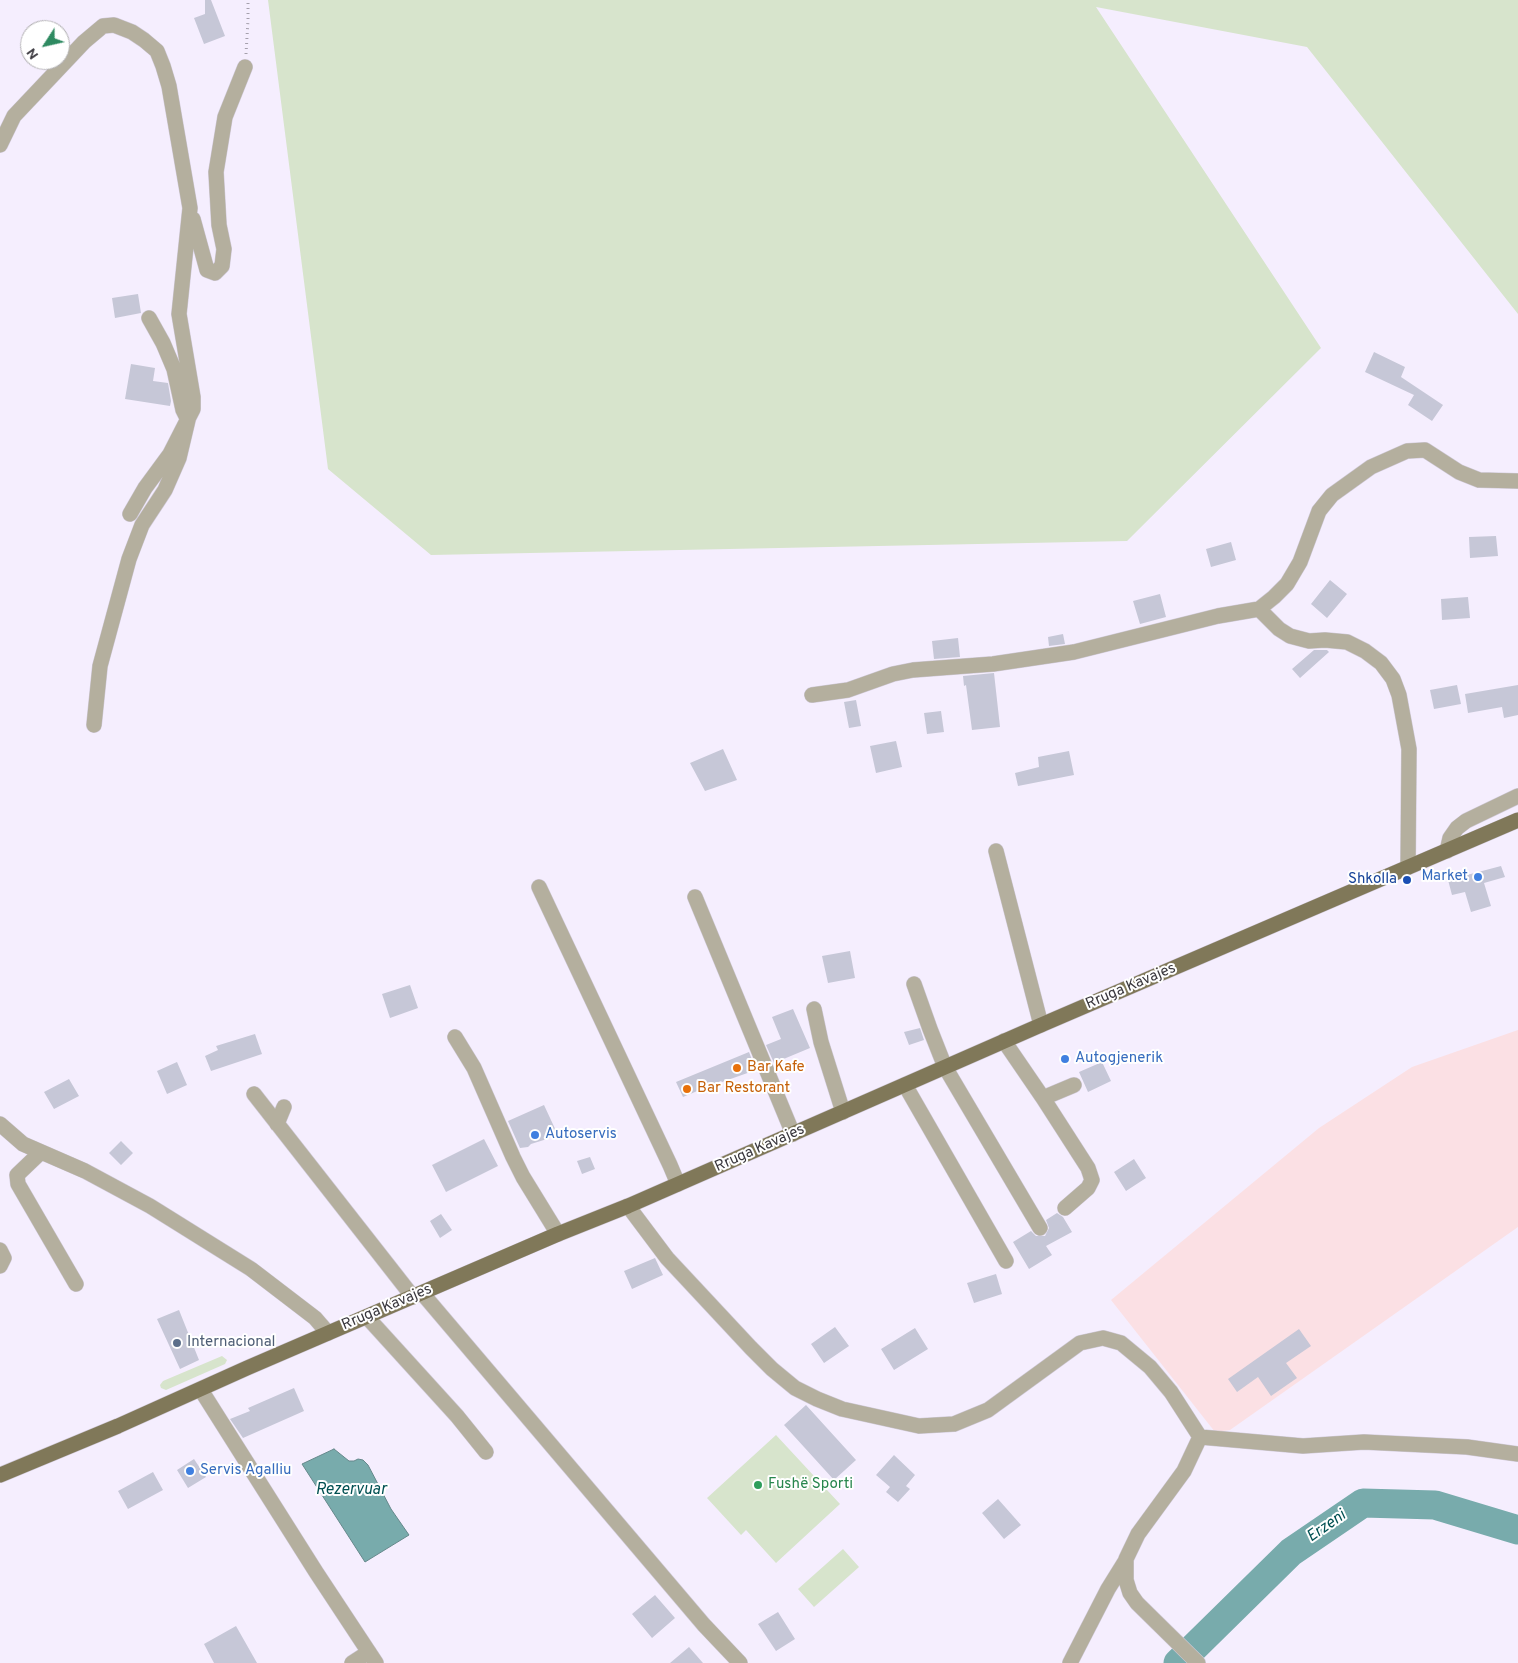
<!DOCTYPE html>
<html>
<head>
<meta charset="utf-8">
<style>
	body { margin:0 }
	#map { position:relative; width:1518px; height:1663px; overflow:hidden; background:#f5eefe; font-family:Overpass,sans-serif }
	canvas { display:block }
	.north { position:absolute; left:20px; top:20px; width:50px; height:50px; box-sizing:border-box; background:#fff; border:1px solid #b0afb1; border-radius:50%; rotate:235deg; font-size:14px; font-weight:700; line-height:20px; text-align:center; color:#39373d }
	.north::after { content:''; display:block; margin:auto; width:18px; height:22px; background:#2e8a61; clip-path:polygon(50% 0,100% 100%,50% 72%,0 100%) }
</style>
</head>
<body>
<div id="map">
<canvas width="1518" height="1663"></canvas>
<div class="north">N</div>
</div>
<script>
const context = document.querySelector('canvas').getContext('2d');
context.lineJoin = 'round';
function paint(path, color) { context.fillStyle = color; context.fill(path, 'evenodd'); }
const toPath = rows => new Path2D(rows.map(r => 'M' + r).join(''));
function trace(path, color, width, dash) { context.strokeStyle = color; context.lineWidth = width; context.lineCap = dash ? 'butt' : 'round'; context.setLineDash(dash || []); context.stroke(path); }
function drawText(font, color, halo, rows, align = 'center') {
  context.font = font + ' Overpass,sans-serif'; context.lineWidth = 4; context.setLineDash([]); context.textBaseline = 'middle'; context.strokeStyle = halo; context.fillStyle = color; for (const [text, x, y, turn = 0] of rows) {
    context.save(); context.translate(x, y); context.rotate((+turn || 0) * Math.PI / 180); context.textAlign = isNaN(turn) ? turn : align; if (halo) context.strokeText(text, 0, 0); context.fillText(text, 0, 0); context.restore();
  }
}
const industrial = toPath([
	[1518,1030,1518,1227,1230,1430,1215,1432,1111,1300,1319,1128,1412,1067]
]);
const green = toPath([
	[268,0,1518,0,1518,314,1307,47,1096,7,1321,348,1127,541,431,555,328,469],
	[222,1356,227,1360,225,1364,166,1390,161,1388,160,1385,163,1381],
	[776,1435,840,1504,776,1563,746,1530,741,1535,707,1498],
	[843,1549,859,1567,814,1607,798,1589]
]);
const water = toPath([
	[334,1449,349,1461,354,1461,358,1459,363,1460,368,1465,391,1509,409,1535,365,1562,302,1464,334,1449]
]);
const river = toPath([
	[1178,1663,1291,1552,1363,1503,1435,1505,1518,1530]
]);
const building = toPath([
	[205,0,211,0,225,36,204,44,194,18,205,14],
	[138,294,141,313,115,318,112,298],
	[1374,352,1405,367,1401,377,1443,405,1432,421,1408,405,1414,395,1365,372],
	[131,364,155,368,153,381,168,383,171,401,170,406,125,399],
	[1496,536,1498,556,1470,558,1469,537],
	[1231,542,1236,560,1211,567,1206,549],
	[1330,580,1347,594,1327,618,1311,604],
	[1160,594,1166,617,1140,624,1133,601],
	[1468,597,1470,618,1442,620,1441,599],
	[1063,634,1065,644,1049,646,1048,637],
	[958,638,960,657,934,659,932,641],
	[1314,650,1327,650,1329,652,1300,678,1292,669],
	[994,673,1000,727,972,730,966,685,964,686,963,676],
	[1457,685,1461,704,1434,709,1430,690],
	[1518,685,1518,715,1504,718,1502,707,1468,713,1465,694],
	[856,700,861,726,849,728,844,702],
	[941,711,944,732,927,734,924,713],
	[896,741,902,767,876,773,870,746],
	[723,749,737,780,705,791,690,763],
	[1069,751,1074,775,1018,786,1015,773,1039,767,1038,757],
	[1501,866,1505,877,1484,883,1491,906,1471,912,1465,892,1452,895,1448,880],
	[850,951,855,978,828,983,822,956],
	[410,985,418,1008,390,1018,382,994],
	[793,1009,810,1048,774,1063,766,1045,781,1039,772,1017],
	[920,1028,924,1040,909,1045,904,1032],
	[255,1034,262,1054,211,1071,205,1056,218,1050,216,1046],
	[749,1052,756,1070,722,1082,721,1081,683,1097,676,1082],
	[177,1062,187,1085,167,1094,157,1071],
	[1102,1062,1111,1081,1088,1092,1079,1072],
	[69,1079,79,1096,54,1109,44,1092],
	[544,1105,557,1133,547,1139,531,1144,528,1147,520,1148,508,1121],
	[484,1139,498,1166,446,1192,432,1165],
	[121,1141,133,1153,121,1165,109,1153],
	[590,1157,595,1169,582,1174,577,1161],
	[1134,1159,1146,1178,1126,1191,1114,1172],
	[1057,1213,1063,1217,1072,1232,1046,1246,1052,1255,1029,1269,1013,1242,1031,1231,1036,1236,1045,1236,1049,1228,1046,1220],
	[441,1214,452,1230,440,1238,430,1221],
	[655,1258,663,1275,632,1289,624,1271],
	[996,1274,1002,1294,974,1303,967,1283],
	[179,1310,199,1360,180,1369,157,1319],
	[835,1327,849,1346,824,1363,811,1344],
	[915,1328,928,1349,894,1370,881,1349],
	[1299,1329,1311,1346,1286,1363,1297,1378,1271,1396,1258,1377,1237,1392,1228,1379],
	[294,1388,304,1411,243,1438,230,1419,250,1411,248,1408],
	[806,1405,856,1460,834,1480,784,1425],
	[894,1455,915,1475,906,1486,910,1489,898,1502,886,1492,890,1487,876,1475],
	[194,1459,206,1477,188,1488,177,1470],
	[153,1472,163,1490,128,1509,118,1491],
	[998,1499,1021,1525,1004,1539,982,1513],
	[655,1595,675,1618,652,1638,632,1614],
	[778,1612,795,1639,776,1651,758,1624],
	[236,1626,257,1663,214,1663,204,1644],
	[689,1647,703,1663,670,1663]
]);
const path = toPath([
	[246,54,248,20,248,0]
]);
const minor = toPath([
	[0,145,14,116,84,42,103,26,114,25,132,32,144,40,157,51,163,66,169,86,190,208,179,314,193,397,193,409,170,454,145,488,130,514],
	[193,219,207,270,215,273,222,266,224,249,219,225,216,172,225,117,245,67],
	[1259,609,1279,629,1290,636,1309,641,1325,640,1347,642,1365,651,1381,663,1393,679,1399,695,1409,749,1408,867],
	[812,695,848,690,893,674,913,670,993,664,1074,652,1218,616,1259,609,1274,597,1287,584,1300,562,1319,511,1332,495,1371,467,1407,451,1425,450,1459,472,1479,480,1518,481],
	[94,725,100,666,129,559,142,525,165,490,179,458,188,420,183,410,174,369,163,343,149,318],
	[996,851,1041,1025],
	[1447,851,1450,838,1457,828,1466,821,1518,796],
	[539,887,670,1165,678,1184],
	[695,897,793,1134],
	[914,984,930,1029,945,1067,1040,1228],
	[814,1009,821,1042,843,1112],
	[455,1037,474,1068,513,1157,523,1177,558,1234],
	[1004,1041,1043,1098,1088,1168,1092,1180,1088,1188,1065,1208],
	[905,1085,1006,1261],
	[254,1094,413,1297],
	[1043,1098,1074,1085],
	[0,1124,23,1144,85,1171,150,1206,251,1269,315,1318,328,1333],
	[277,1124,284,1107],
	[41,1152,17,1175,18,1184,76,1284],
	[628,1206,667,1258,751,1348,772,1369,795,1388,817,1399,842,1409,919,1426,954,1424,988,1410,1080,1343,1103,1338,1121,1343,1150,1367,1171,1392,1200,1437],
	[0,1250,4,1258,0,1266],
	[422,1293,704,1625,740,1663],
	[367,1317,457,1416,486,1452],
	[201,1390,316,1572,376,1663],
	[1200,1437,1303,1446,1364,1442,1467,1447,1518,1454],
	[352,1663,369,1652],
	[1070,1663,1108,1589,1126,1560],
	[1198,1663,1137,1603,1130,1593,1126,1580,1126,1559,1138,1534,1184,1471,1200,1437]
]);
const major = toPath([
	[0,1475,118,1426,247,1368,558,1234,628,1206,1041,1025,1518,820]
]);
const markers = [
	[1478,877,5,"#3f7fe0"],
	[1407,880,5,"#1a4fb4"],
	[1065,1059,5,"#3f7fe0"],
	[737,1068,5,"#e8710a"],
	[687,1089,5,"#e8710a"],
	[535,1135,5,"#3f7fe0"],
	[177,1343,5,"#5c6f8a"],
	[190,1471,5,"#3f7fe0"],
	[758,1485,5,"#2e9e5b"]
];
const shopNames = [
	["Market",1468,877,"right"],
	["Autogjenerik",1075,1059],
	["Autoservis",545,1135],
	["Servis Agalliu",200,1471]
];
const transitNames = [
	["Shkolla",1397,880]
];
const streetNames = [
	["Rruga Kavajes",1131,987,-23],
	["Rruga Kavajes",760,1149,-24],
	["Rruga Kavajes",387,1308,-23]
];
const foodNames = [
	["Bar Kafe",747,1068],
	["Bar Restorant",697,1089]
];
const serviceNames = [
	["Internacional",187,1343]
];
const leisureNames = [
	["Fushë Sporti",768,1485]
];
const waterNames = [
	["Rezervuar",351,1491],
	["Erzeni",1327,1527,-35]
];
paint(industrial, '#fbe0e4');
paint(green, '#d7e4cc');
paint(water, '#78abac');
trace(water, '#65888b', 1);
trace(river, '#78abac', 29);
paint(building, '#c6c7d7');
trace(minor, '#cfc9d7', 16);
trace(major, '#cfc9d7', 16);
trace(path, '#a5a0ac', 3, [1, 4]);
trace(minor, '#b4af9e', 15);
trace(major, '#807859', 15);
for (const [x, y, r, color] of markers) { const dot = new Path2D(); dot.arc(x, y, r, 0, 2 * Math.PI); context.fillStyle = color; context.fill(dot); trace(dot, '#fff', 2); }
drawText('15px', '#366cbe', '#fff', shopNames, 'left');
drawText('15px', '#164399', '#fff', transitNames, 'right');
drawText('15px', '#39373d', '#fff', streetNames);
drawText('15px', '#c56008', '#fff', foodNames, 'left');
drawText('15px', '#4e5e75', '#fff', serviceNames, 'left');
drawText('15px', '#27864d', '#fff', leisureNames, 'left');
drawText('italic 16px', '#005052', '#fff', waterNames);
</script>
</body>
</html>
